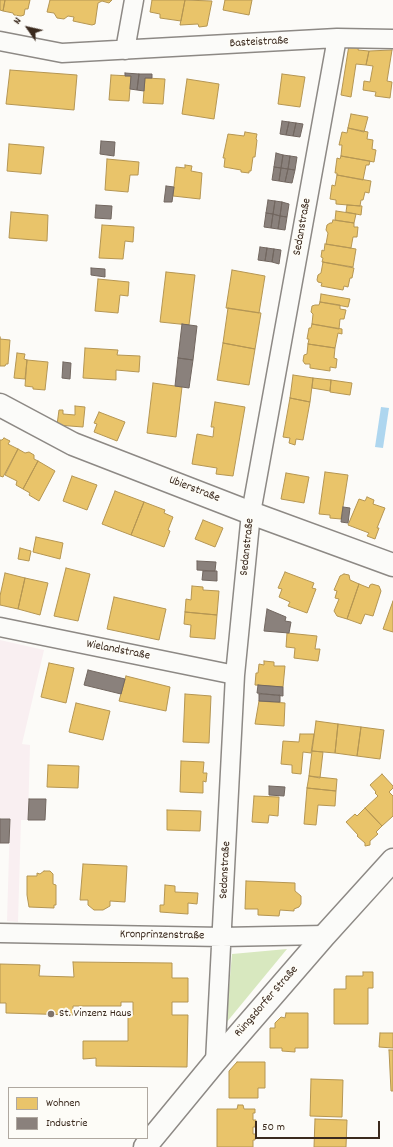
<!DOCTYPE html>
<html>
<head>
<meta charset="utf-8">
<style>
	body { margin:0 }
	#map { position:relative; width:393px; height:1147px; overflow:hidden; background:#fcfbf8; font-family:Dekko,sans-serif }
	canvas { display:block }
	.legend { position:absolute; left:8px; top:1087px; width:140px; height:52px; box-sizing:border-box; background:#fdfcf7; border:1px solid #afa8a0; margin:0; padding:5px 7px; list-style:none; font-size:12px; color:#3b2a1e }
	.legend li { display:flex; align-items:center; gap:8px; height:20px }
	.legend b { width:20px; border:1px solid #afa8a0 }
	.north { position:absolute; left:8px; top:8px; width:40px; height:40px; -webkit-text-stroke:3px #fdfcf7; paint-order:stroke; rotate:304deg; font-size:11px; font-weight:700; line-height:16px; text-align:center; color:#3b2a1e }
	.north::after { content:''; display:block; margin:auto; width:14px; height:18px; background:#3b2a1e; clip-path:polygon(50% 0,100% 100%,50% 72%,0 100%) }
	.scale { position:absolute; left:255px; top:1121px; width:125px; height:18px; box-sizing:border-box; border:2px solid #3b2a1e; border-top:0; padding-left:5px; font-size:12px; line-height:14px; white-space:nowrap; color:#3b2a1e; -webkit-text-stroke:3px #fdfcf7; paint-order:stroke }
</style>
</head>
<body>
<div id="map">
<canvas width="393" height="1147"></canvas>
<ul class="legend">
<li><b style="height:11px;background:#e9c46a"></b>Wohnen</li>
<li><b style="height:11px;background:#8a817c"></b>Industrie</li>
</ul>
<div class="north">N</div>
<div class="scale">50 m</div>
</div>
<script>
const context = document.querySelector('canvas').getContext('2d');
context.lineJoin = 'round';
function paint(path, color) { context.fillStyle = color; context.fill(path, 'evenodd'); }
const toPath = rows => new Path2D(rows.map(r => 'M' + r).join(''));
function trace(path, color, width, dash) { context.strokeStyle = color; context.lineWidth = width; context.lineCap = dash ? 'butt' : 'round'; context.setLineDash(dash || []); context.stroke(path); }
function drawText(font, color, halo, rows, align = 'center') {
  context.font = font + ' Dekko,sans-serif'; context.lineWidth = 4; context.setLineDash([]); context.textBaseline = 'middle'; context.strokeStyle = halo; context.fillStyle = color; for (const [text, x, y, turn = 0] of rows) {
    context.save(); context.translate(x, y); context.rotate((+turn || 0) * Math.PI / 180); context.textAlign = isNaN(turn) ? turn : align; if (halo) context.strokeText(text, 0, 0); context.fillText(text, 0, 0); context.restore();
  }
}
const built = toPath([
	[0,640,44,650,22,744,30,745,28,820,21,820,18,922,7,921,10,819,0,818]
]);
const green = toPath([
	[287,949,226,1023,232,954]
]);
const water = toPath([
	[381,407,389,408,383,448,375,447]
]);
const homes = toPath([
	[0,0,5,0,3,11,0,10,0,0],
	[5,0,30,0,28,9,25,9,24,15,21,16,14,15,13,13,3,11,5,0],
	[50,0,112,0,109,3,102,1,98,3,95,24,92,25,73,21,74,17,68,16,64,19,57,18,54,13,47,12,50,0],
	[152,0,185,0,181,21,160,18,160,14,150,12,152,0],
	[185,0,212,1,207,26,199,27,198,24,180,25,185,0],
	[225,0,252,0,249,15,223,10,225,0],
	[349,45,359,45,358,50,369,51,366,65,356,64,351,97,341,95,349,45],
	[392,50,387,81,392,82,390,98,375,96,376,92,363,90,364,81,370,82,373,66,366,65,369,51,392,50],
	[10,70,77,75,74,110,6,104,10,70],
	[282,74,305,77,300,107,278,104,282,74],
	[111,75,131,76,129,101,109,100,111,75],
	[145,78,165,79,163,104,143,103,145,78],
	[187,79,219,84,214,119,182,114,187,79],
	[351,114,368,117,364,132,348,128,351,114],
	[348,128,368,132,367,139,373,140,372,149,376,150,374,162,341,156,342,145,339,145,342,132,347,133,348,128],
	[245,132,257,134,256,139,257,140,255,157,253,157,251,171,249,171,249,173,241,172,241,170,224,167,225,158,223,158,228,134,244,136,245,132],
	[9,144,44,147,41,174,7,171,9,144],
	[341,156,370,161,369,165,366,165,363,180,337,175,337,173,335,173,337,158,340,159,341,156],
	[107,159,139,162,138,175,130,175,128,192,105,190,107,159],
	[185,165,192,166,191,171,202,173,200,199,173,196,176,167,185,168,185,165],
	[337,175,371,181,369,193,365,192,363,200,361,200,360,206,336,204,336,200,330,199,332,185,335,186,337,175],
	[347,205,362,206,361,215,346,212,347,205],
	[336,211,356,214,354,223,335,220,336,211],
	[11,212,48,215,47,241,9,238,11,212],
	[333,220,354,223,354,227,358,227,357,237,353,237,351,248,326,244,328,233,326,230,327,225,330,223,332,223,333,220],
	[102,225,134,227,133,242,125,241,123,259,99,258,102,225],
	[325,244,356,249,353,267,322,262,323,258,321,257,322,250,324,251,325,244],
	[323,262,354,268,352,278,350,278,348,287,344,286,343,290,321,286,322,283,318,282,317,280,318,275,321,273,323,262],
	[232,270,265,276,259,313,226,308,232,270],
	[166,272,195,275,189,325,160,322,166,272],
	[98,279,129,282,128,296,120,295,118,313,95,311,98,279],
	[321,294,350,299,348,307,320,302,321,294],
	[320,302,340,305,340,309,346,310,344,319,340,319,339,329,312,324,313,314,311,312,312,306,315,305,319,305,320,302],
	[228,308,261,313,255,349,223,343,228,308],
	[312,324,342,329,342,334,338,333,335,348,308,344,309,339,307,339,309,328,311,328,312,324],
	[0,337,0,339,10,340,8,364,6,364,5,366,0,366,0,337],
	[223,343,255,349,249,385,217,380,223,343],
	[308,344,335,348,334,358,337,359,336,368,330,367,330,371,310,368,310,364,305,364,303,361,304,355,307,354,308,344],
	[85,348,118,350,117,355,140,356,139,372,116,370,116,380,83,378,85,348],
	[17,353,25,354,24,359,27,360,25,379,14,378,17,353],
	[27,360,48,362,45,390,33,389,33,387,25,386,27,360],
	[293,375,313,378,310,402,290,398,293,375],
	[313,378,331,380,330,391,312,388,313,378],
	[331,380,352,383,350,395,330,392,331,380],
	[153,383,182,387,176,437,147,433,153,383],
	[290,398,310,402,303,440,296,439,295,445,289,443,290,438,283,437,290,398],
	[215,402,245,407,233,476,216,474,217,468,192,464,197,434,213,437,214,427,211,427,215,402],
	[75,406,85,407,83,427,57,425,59,410,63,410,63,414,75,415,75,406],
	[99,412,125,422,117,441,94,432,97,424,94,423,99,412],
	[4,438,10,441,8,444,18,449,3,477,0,476,0,440,2,440,4,438],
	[18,449,25,453,29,452,34,455,34,459,38,461,23,489,16,485,17,481,5,475,18,449],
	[38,461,55,471,39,501,29,495,30,493,23,489,38,461],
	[325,472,348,475,341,519,330,518,330,515,319,514,325,472],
	[286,473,309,477,304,503,281,499,286,473],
	[72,476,97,485,87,510,63,501,72,476],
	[115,491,144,502,131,535,102,524,115,491],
	[367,497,374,500,373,504,385,508,377,528,379,528,375,539,367,536,369,533,348,525,359,499,365,501,367,497],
	[144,502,165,510,164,513,173,517,168,530,170,531,164,547,131,535,144,502],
	[203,520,223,528,215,547,195,539,203,520],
	[36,537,63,543,60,559,33,552,36,537],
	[20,548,31,551,29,561,18,559,20,548],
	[66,568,90,574,78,621,54,616,66,568],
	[285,572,314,583,312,588,316,589,307,613,288,606,290,602,279,597,282,589,278,588,285,572],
	[5,573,25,578,18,609,0,605,0,596,5,573],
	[344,574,349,575,350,580,359,584,347,619,337,616,334,611,339,599,335,598,337,591,334,590,340,576,344,574],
	[25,578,48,583,40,615,18,609,25,578],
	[359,584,369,588,370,585,372,584,379,586,381,591,373,616,365,614,361,624,347,619,359,584],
	[192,586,203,587,203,590,219,591,217,615,185,612,186,599,191,600,192,586],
	[114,597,166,609,159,640,107,629,114,597],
	[393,601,393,632,383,629,393,601],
	[185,612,217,615,215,639,190,637,191,625,184,624,185,612],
	[287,633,317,636,315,649,320,649,318,661,294,658,295,648,286,647,287,633],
	[264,661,274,662,274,666,285,666,283,687,255,685,256,673,258,673,259,664,264,665,264,661],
	[49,663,74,668,66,703,41,697,49,663],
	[126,676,170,687,166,711,119,701,126,676],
	[185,694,211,696,209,743,183,742,185,694],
	[259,701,285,703,284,726,255,724,259,701],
	[76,703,110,711,103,740,69,732,76,703],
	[316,721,338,724,335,753,312,751,316,721],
	[338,724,361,727,357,756,335,753,338,724],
	[361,727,384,730,380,759,357,756,361,727],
	[300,734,314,734,311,753,303,752,301,774,292,773,292,765,281,764,283,741,299,742,300,734],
	[312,751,323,752,320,778,309,776,312,751],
	[181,761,204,762,203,773,207,773,206,782,203,781,203,793,180,792,181,761],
	[48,765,79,766,78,788,47,787,48,765],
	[382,774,393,786,393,788,389,792,393,796,393,816,382,826,365,808,378,796,375,793,376,792,370,785,382,774],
	[309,776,337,779,336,791,307,788,309,776],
	[307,788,336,791,335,806,318,805,316,825,304,824,307,788],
	[254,796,279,797,278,816,269,815,268,823,252,822,254,796],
	[365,808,382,826,376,832,378,834,370,841,370,845,365,846,365,843,357,836,358,835,346,822,355,814,357,816,365,808],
	[167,810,201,811,200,831,167,830,167,810],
	[83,864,127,866,125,902,110,901,110,906,103,910,94,910,88,905,88,900,80,900,83,864],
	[44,871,50,871,53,874,53,884,56,885,56,905,54,905,54,908,29,907,27,895,27,876,37,876,37,873,40,874,44,871],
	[246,881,295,883,295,891,301,896,301,904,299,907,294,909,294,911,280,910,279,916,258,915,258,909,245,909,246,881],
	[165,885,175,886,175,892,198,893,197,904,188,903,188,914,160,912,160,905,164,905,165,885],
	[73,962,172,963,172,978,188,978,188,1002,172,1002,172,1015,188,1015,187,1067,96,1066,96,1058,83,1059,83,1041,128,1041,128,1015,133,1015,133,1002,121,1002,121,1006,73,1006,73,1015,6,1013,6,1003,0,1003,0,964,40,965,39,976,74,977,73,962],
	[363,972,373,972,373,988,368,988,368,1024,334,1024,334,989,346,989,346,976,363,976,363,972],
	[286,1013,308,1013,308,1048,295,1048,295,1052,282,1051,282,1048,270,1048,270,1028,275,1028,275,1023,281,1017,285,1018,286,1013],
	[380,1033,393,1033,393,1048,379,1047,380,1033],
	[389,1050,393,1050,393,1091,391,1091,389,1050],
	[237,1062,265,1062,265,1088,258,1088,258,1098,229,1098,229,1071,237,1062],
	[311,1079,343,1080,342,1117,310,1116,311,1079],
	[238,1105,243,1105,244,1109,255,1109,255,1113,253,1113,253,1120,256,1120,255,1127,253,1127,253,1134,256,1134,255,1140,253,1140,253,1147,217,1147,217,1109,237,1109,238,1105],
	[315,1119,347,1120,346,1147,314,1147,315,1119]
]);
const industry = toPath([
	[125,73,139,74,137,90,130,89,131,76,125,76,125,73],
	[139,74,152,74,152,78,145,78,144,91,137,90,139,74],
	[282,121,289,122,286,135,280,134,282,121],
	[289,122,296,123,293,136,286,135,289,122],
	[296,123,303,124,300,137,293,136,296,123],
	[101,141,115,142,114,156,100,154,101,141],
	[276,153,283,155,281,168,274,167,276,153],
	[283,155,290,156,288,169,281,168,283,155],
	[290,156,297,157,295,170,288,169,290,156],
	[274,167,281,168,279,181,272,180,274,167],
	[281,168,288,169,285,182,279,181,281,168],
	[288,169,295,170,292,183,285,182,288,169],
	[166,186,174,187,172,202,164,202,166,186],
	[268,200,275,201,273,214,266,213,268,200],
	[275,201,282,202,280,216,273,214,275,201],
	[282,202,289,204,287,217,280,216,282,202],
	[96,205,112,206,111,219,95,218,96,205],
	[266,213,273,214,271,228,264,227,266,213],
	[273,214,280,216,278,229,271,228,273,214],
	[280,216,287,217,285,230,278,229,280,216],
	[260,247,267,248,265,261,258,260,260,247],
	[267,248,274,249,272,262,265,261,267,248],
	[274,249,281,250,279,264,272,262,274,249],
	[91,268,105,269,105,277,91,275,91,268],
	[182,324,197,326,193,360,178,358,182,324],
	[178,358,193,360,189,388,175,386,178,358],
	[63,362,71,363,70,379,62,378,63,362],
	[343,507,350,508,348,523,341,522,343,507],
	[197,561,216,562,215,571,197,570,197,561],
	[203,571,217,571,217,581,202,580,203,571],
	[267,609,286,617,285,621,291,622,289,633,264,631,267,609],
	[88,670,125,679,121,694,84,685,88,670],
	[258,685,283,687,283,696,257,693,258,685],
	[259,694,280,695,280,702,259,701,259,694],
	[269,786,285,787,284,796,269,795,269,786],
	[29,799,46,799,45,820,28,820,29,799],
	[0,819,10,819,9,843,0,843,0,819]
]);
const street = toPath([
	[0,41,62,53,337,38,393,39],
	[125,50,134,0],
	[0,627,235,675],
	[0,933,222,937,325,935],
	[215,1062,235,675,251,513,337,38]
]);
const secondary = toPath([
	[0,405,73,444,251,513,393,565],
	[145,1147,215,1062,325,935,393,860]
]);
const markers = [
	[51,1014,4,"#7f736a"]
];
const streetNames = [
	["Basteistraße",259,43,-3],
	["Sedanstraße",303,227,-80],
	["Ubierstraße",194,490,21],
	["Sedanstraße",248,547,-84],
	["Wielandstraße",118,651,11],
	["Sedanstraße",226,870,-87],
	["Kronprinzenstraße",162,936,1],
	["Rüngsdorfer Straße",267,1002,-49]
];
const poiNames = [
	["St. Vinzenz Haus",59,1014]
];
paint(built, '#f9eff1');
paint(green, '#d8e8bf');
paint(water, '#aed6ef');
paint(homes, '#e9c46a');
trace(homes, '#b59653', 1);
paint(industry, '#8a817c');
trace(industry, '#726760', 1);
trace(street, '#8d8985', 21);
trace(secondary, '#8d8985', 25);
trace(street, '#fbfbf9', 18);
trace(secondary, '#fbfbf9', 22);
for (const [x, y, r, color] of markers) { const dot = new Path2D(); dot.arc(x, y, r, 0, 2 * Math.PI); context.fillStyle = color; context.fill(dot); trace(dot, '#fdfcf7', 1.5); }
drawText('12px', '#3b2a1e', '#fdfcf7', streetNames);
drawText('12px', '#3b2a1e', '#fdfcf7', poiNames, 'left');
</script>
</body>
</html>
